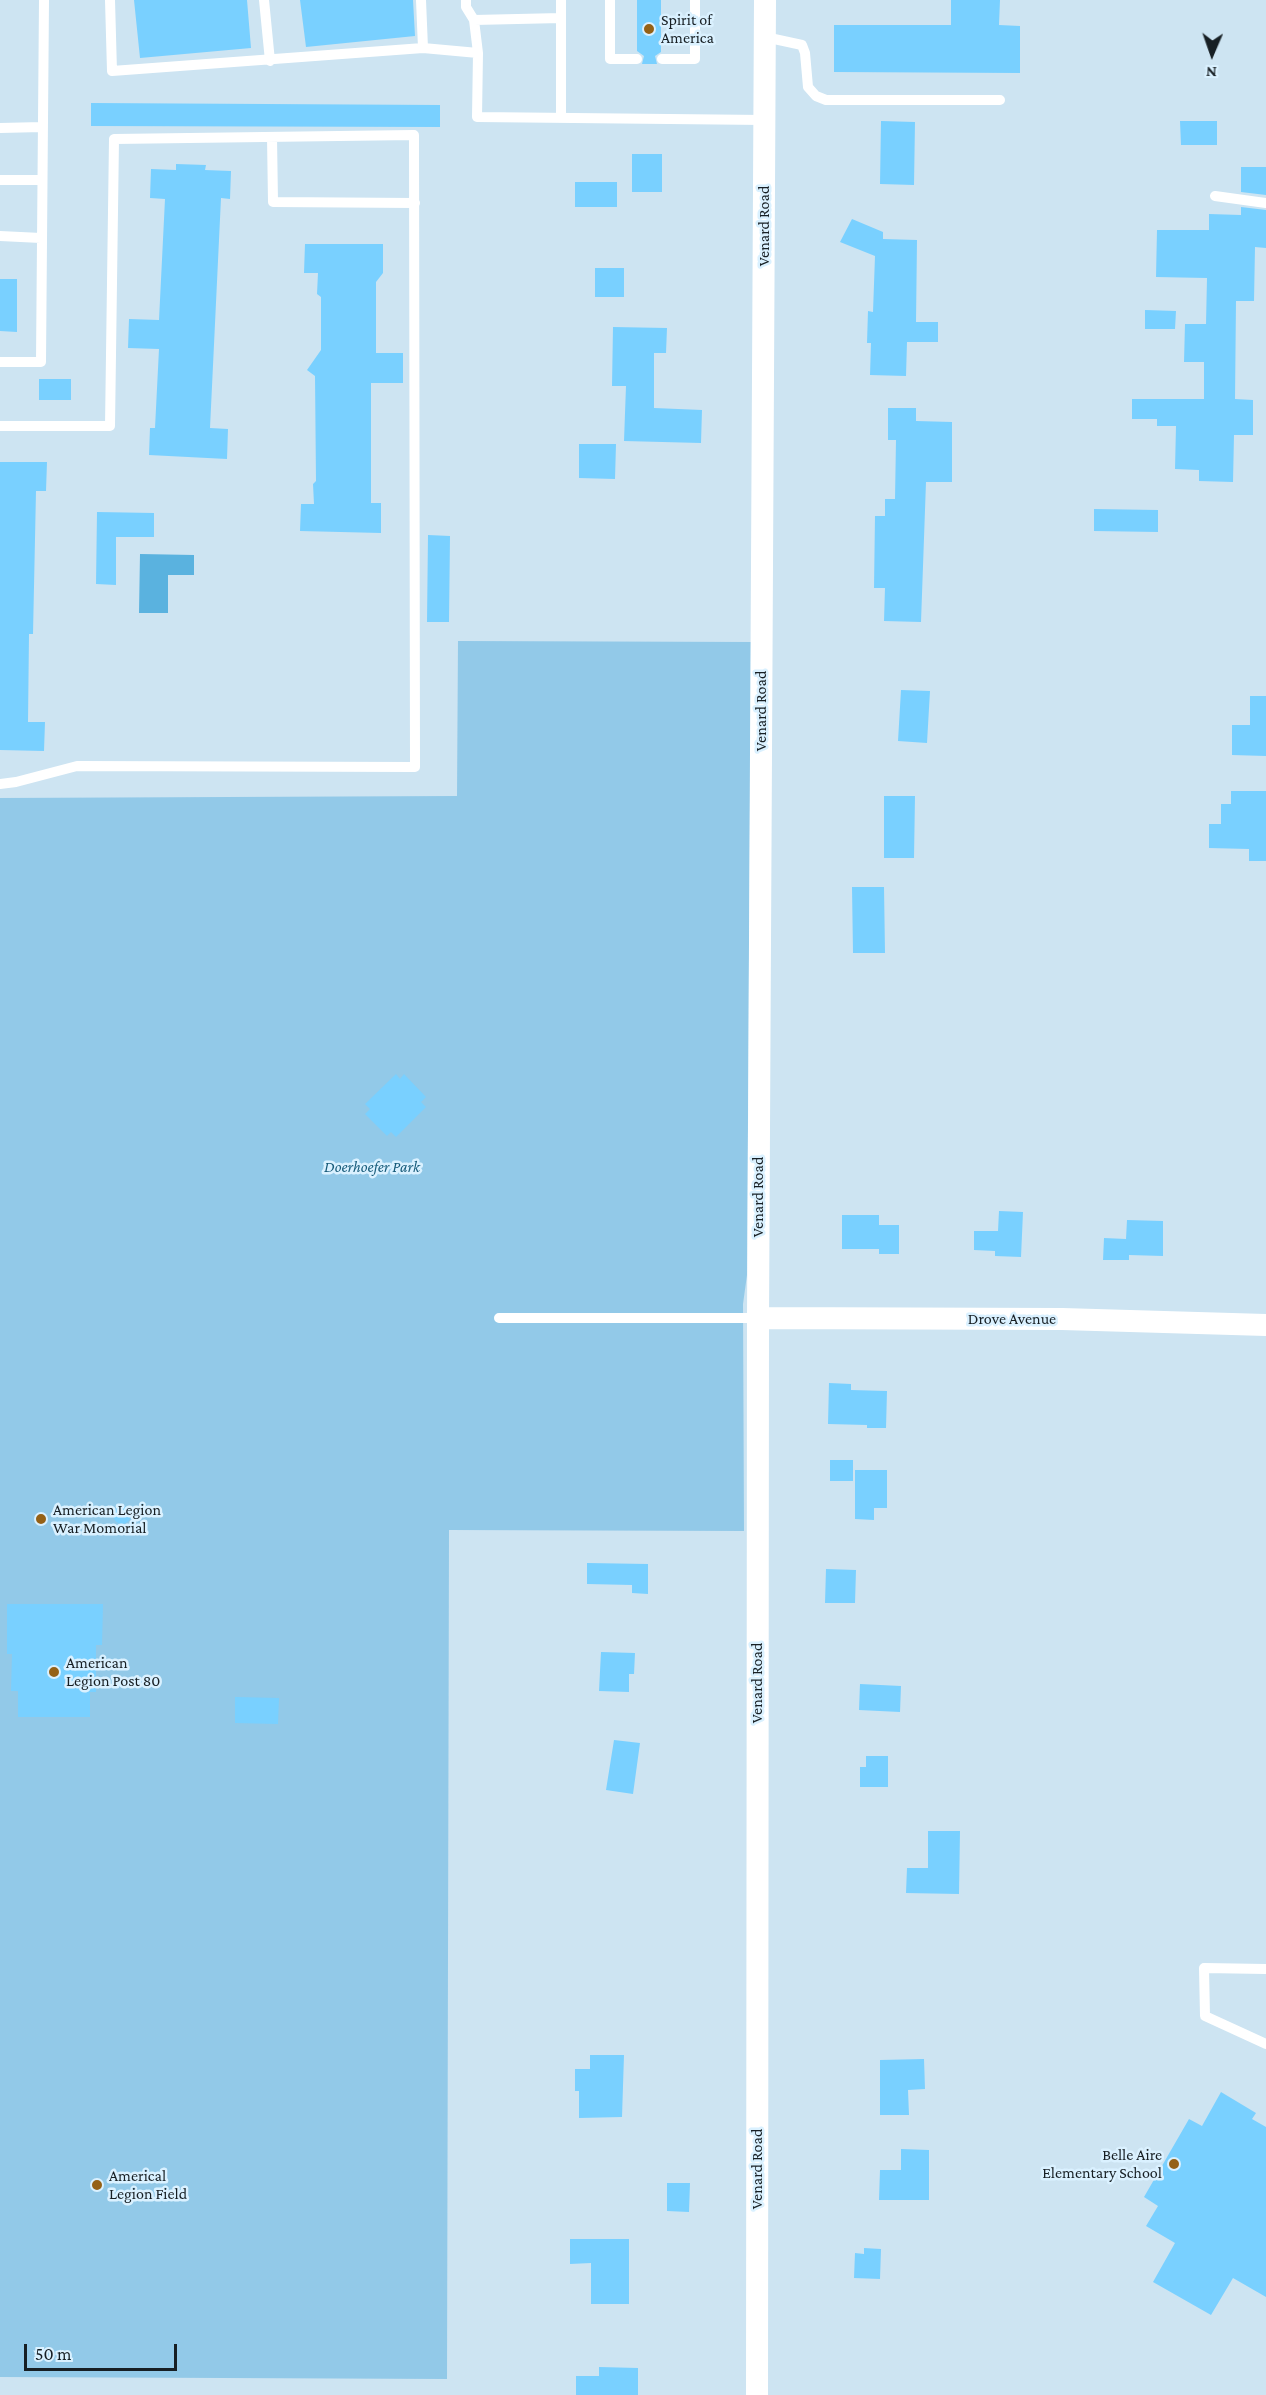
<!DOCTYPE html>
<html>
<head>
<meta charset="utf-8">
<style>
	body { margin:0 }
	#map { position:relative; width:1266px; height:2395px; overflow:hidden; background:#cde4f2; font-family:"Crimson Pro",serif }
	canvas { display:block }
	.north { position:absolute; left:1182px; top:24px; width:60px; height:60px; -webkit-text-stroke:4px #daf1ff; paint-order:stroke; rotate:182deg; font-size:16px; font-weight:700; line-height:24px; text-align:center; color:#171f24 }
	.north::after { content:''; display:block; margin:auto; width:21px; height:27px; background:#171f24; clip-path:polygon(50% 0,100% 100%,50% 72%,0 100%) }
	.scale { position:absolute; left:24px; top:2344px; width:153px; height:27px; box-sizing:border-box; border:3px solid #171f24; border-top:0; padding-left:8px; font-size:18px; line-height:21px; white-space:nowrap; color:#171f24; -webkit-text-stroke:4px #daf1ff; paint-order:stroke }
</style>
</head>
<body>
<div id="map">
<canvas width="1266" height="2395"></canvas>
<div class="north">N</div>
<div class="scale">50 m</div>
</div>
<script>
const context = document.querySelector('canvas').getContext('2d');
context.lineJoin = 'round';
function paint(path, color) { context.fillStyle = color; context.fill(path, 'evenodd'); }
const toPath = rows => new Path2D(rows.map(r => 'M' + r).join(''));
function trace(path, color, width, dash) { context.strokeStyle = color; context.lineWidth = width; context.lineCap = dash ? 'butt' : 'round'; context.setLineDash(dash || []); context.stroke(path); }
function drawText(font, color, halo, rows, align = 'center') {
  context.font = font + ' "Crimson Pro",serif'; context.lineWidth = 5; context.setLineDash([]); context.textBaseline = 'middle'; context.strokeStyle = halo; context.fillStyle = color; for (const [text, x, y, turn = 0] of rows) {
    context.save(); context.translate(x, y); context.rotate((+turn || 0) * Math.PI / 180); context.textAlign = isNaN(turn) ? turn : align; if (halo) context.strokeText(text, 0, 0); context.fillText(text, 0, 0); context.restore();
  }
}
const green = toPath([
	[458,641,751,642,747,1275,743,1304,744,1531,449,1530,447,2379,0,2377,0,798,457,796]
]);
const water = toPath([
	[140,554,194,555,194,575,168,575,168,613,139,613]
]);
const building = toPath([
	[134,0,247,0,251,48,140,58],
	[300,0,413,0,415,36,306,47],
	[637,0,661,0,661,52,655,56,657,64,642,64,644,56,637,51],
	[951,0,1000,0,999,25,1020,26,1020,73,834,72,834,25,951,25],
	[91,103,440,105,440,127,91,126],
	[881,121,915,122,914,185,880,184],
	[1180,121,1217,121,1217,145,1181,145],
	[632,154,662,154,662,192,632,192],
	[176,164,206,165,205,170,231,171,230,199,221,198,210,428,228,429,227,459,149,455,150,428,155,428,159,349,128,348,129,319,159,320,165,199,150,198,151,169,176,170],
	[1241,167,1266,167,1266,195,1241,192],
	[575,182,617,182,617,207,575,207],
	[1241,207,1266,210,1266,248,1255,247,1254,301,1236,301,1235,399,1253,400,1253,435,1234,435,1233,482,1199,481,1199,470,1175,469,1176,426,1157,426,1157,419,1132,419,1132,399,1204,399,1204,362,1184,362,1185,324,1206,324,1207,278,1156,277,1157,230,1209,230,1209,214,1241,215],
	[852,219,883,232,883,239,917,240,916,322,938,322,938,342,907,342,906,376,870,375,871,343,867,343,868,311,873,312,875,256,840,242],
	[305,244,383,244,383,273,376,282,376,353,403,353,403,383,371,383,371,503,381,503,381,533,300,531,301,504,314,504,313,484,316,481,315,376,307,370,321,350,321,297,317,294,318,273,304,273],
	[595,268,624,268,624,297,595,297],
	[0,279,17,279,17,332,0,331],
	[1145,310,1176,311,1175,329,1145,329],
	[613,327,667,328,666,353,654,353,654,408,702,410,701,443,624,441,626,386,612,386],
	[39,379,71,379,71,400,39,400],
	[888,408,916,408,916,421,952,422,952,482,926,482,921,622,884,621,885,588,874,588,875,516,885,516,885,499,895,499,896,440,888,440],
	[579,444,616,444,615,479,579,478],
	[0,462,47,462,46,491,36,491,33,634,29,634,28,722,45,722,44,751,0,750],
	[1094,509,1158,510,1158,532,1094,531],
	[97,512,154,513,154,537,116,537,116,585,96,584],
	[428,535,450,536,449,622,427,622],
	[901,690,930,691,927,743,898,741],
	[1250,696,1266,696,1266,756,1232,755,1232,725,1250,725],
	[1231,791,1266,791,1266,861,1249,861,1249,849,1209,848,1209,824,1221,824,1221,804,1231,804],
	[884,796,915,796,914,858,884,858],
	[852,887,884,887,885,953,853,953],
	[396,1074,400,1079,404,1074,426,1097,421,1102,426,1107,396,1137,391,1132,387,1136,365,1114,370,1109,365,1104],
	[999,1211,1023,1212,1021,1257,995,1256,995,1251,974,1250,974,1231,998,1231],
	[842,1215,879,1215,879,1225,899,1225,899,1254,879,1254,879,1249,842,1249],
	[1127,1220,1163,1221,1163,1256,1129,1255,1129,1260,1103,1260,1104,1238,1126,1239],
	[829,1383,851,1384,851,1390,887,1391,886,1428,867,1428,867,1425,828,1424],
	[830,1460,853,1460,853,1481,830,1481],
	[855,1470,887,1470,887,1508,874,1508,874,1520,855,1519],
	'113 1515a9 9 0 1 1 18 0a9 9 0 1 1-18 0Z',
	[587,1563,648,1564,648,1594,632,1593,632,1585,587,1584],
	[826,1569,856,1570,855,1603,825,1603],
	[7,1604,103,1604,102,1645,96,1645,96,1692,90,1692,90,1717,18,1717,18,1691,11,1691,12,1654,7,1654],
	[601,1652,635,1653,634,1674,629,1674,629,1692,599,1691],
	[860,1684,901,1686,900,1712,859,1710],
	[235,1697,279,1698,278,1724,235,1723],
	[614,1740,640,1743,633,1794,606,1790],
	[866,1756,888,1756,888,1787,860,1787,860,1767,866,1767],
	[928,1831,960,1831,959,1894,906,1893,907,1868,928,1868],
	[590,2055,624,2055,622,2117,579,2118,579,2091,575,2091,575,2069,590,2069],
	[924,2059,925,2089,908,2090,909,2115,880,2115,880,2060],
	[1221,2092,1256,2113,1252,2119,1266,2127,1266,2297,1233,2278,1211,2315,1153,2282,1175,2243,1146,2226,1158,2206,1144,2197,1189,2119,1202,2126],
	[901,2149,929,2150,929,2200,879,2200,880,2170,901,2170],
	[667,2183,690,2183,689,2212,667,2211],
	[570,2239,629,2239,629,2304,591,2304,591,2263,570,2264],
	[864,2248,881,2249,880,2279,854,2278,855,2253,864,2254],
	[599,2367,638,2368,638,2395,576,2395,576,2376,599,2376]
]);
const service = toPath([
	[110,0,112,71,423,48,421,0],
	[264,0,270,61],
	[466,0,466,7,474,20],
	[561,0,561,118],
	[610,0,610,59,637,59],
	[561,18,474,20,478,53,477,117,765,120],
	[765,37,802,45,805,53,808,87,816,96,826,100,1000,100],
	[423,48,478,53],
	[662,59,695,59,695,0],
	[0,128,42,127],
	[272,137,273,202,415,203],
	[0,180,42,180],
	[1215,196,1266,203],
	[0,236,41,238],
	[0,362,41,362,44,0],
	[0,426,110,426,114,139,414,135,415,767,77,766,16,782,0,784],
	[499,1318,758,1318],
	[1266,1969,1204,1968,1205,2016,1266,2044]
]);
const minor = toPath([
	[758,1318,1062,1319,1266,1325],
	[757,2395,758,1318,765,0]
]);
const markers = [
	[649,29,6,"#956116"],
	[41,1519,6,"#956116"],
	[54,1672,6,"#956116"],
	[1174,2164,6,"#956116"],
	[97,2185,6,"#956116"]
];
const poiNames = [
	["Spirit of",661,20],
	["America",661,38],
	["American Legion",53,1510],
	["War Momorial",53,1528],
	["American",66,1663],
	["Legion Post 80",66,1681],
	["Belle Aire",1162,2155,"right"],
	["Elementary School",1162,2173,"right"],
	["Americal",109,2176],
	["Legion Field",109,2194]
];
const streetNames = [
	["Venard Road",764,226,-90],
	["Venard Road",761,711,-90],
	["Venard Road",758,1197,-90],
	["Drove Avenue",1012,1319],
	["Venard Road",757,1683,-90],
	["Venard Road",757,2169,-90]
];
const parkNames = [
	["Doerhoefer Park",372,1167]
];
paint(green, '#92c9e8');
paint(water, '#5ab2df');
paint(building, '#79d0ff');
trace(service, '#fff', 10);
trace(minor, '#fff', 22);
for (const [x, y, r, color] of markers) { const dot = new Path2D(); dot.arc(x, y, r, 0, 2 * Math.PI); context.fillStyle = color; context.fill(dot); trace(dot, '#daf1ff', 2); }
drawText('16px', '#171f24', '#daf1ff', poiNames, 'left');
drawText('16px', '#171f24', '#daf1ff', streetNames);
drawText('italic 16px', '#175b7a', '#daf1ff', parkNames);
</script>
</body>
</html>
